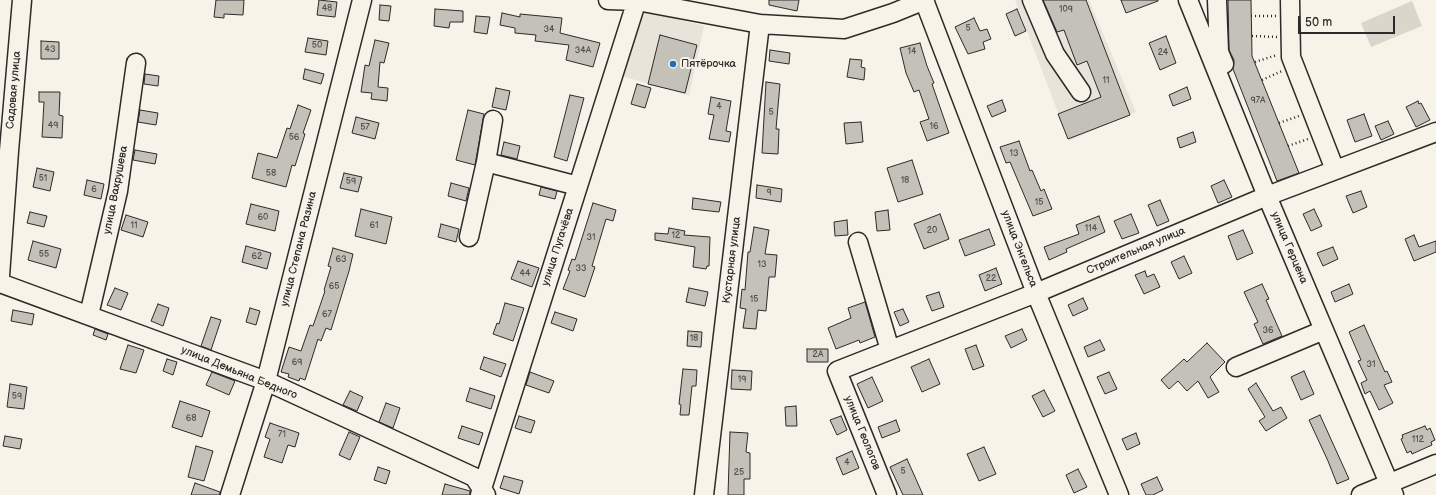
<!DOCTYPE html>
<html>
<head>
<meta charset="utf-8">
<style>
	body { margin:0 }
	#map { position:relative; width:1436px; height:495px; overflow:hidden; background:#f7f3e8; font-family:"Balsamiq Sans",sans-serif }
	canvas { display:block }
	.scale { position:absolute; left:1298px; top:16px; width:97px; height:18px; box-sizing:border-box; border:2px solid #2b2b2b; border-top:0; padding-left:5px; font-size:12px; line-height:14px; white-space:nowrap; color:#2b2b2b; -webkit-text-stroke:3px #f7f3e8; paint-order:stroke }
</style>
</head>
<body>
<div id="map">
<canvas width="1436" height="495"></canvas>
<div class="scale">50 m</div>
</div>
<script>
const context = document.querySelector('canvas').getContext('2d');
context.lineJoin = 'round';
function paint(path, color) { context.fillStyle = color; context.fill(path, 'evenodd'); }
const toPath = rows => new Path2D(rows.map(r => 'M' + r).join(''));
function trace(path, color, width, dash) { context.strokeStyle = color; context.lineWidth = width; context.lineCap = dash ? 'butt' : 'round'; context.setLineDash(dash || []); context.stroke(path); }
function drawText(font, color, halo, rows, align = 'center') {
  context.font = font + ' "Balsamiq Sans",sans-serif'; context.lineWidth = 4; context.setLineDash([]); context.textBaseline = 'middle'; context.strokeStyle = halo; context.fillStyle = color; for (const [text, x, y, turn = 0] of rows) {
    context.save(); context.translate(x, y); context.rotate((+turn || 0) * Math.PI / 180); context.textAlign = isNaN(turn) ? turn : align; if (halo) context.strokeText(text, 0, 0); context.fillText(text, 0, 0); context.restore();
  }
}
const built = toPath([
	[1015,0,1089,0,1136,112,1069,141],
	[643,9,704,26,689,96,622,76]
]);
const green = toPath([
	[1412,1,1422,26,1371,47,1361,23]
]);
const building = toPath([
	[216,0,244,0,243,15,224,14,224,18,214,17,216,0],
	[319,0,337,2,335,17,317,15,319,0],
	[769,0,799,0,797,11,769,5,769,0],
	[1043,0,1086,0,1130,115,1068,139,1058,114,1101,97,1087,61,1077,65,1064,30,1057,32,1043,0],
	[1121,0,1158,0,1158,1,1126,13,1121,0],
	[1228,0,1251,0,1252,56,1299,173,1277,181,1233,69,1234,60,1229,50,1228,0],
	[380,5,391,6,389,21,379,20,380,5],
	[435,9,463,11,463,22,450,22,449,28,434,26,435,9],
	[1017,9,1026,31,1015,36,1006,14,1017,9],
	[502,13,520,17,520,14,562,18,560,33,600,43,593,67,566,60,569,45,535,41,536,35,515,33,515,28,500,25,502,13],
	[476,16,490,17,487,34,474,32,476,16],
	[974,18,980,31,987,29,991,39,983,42,985,49,968,54,955,27,974,18],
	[660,35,697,45,685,93,648,84,660,35],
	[1166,36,1176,63,1160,70,1149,43,1166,36],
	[308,38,328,41,326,55,305,52,308,38],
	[375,40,389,43,384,63,380,62,378,87,388,88,387,101,371,99,372,93,361,92,365,65,369,66,375,40],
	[41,41,59,42,59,59,41,59,41,41],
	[920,43,927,66,934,83,932,84,949,133,927,141,920,122,929,119,919,90,914,92,906,73,900,48,920,43],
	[770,50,790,53,789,64,769,61,770,50],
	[850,59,862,60,861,67,865,68,864,80,847,77,850,59],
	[305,69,324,74,321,84,303,79,305,69],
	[145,74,159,76,158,86,144,84,145,74],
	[766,82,780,84,776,129,779,129,778,154,762,153,766,82],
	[637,84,651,88,645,108,631,104,637,84],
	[1187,87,1191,99,1173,106,1169,95,1187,87],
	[496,88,510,91,506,110,492,107,496,88],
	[39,92,60,92,59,115,63,116,62,138,42,137,44,102,39,102,39,92],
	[570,95,584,98,567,161,554,157,570,95],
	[711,97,731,101,726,131,731,132,729,142,709,139,714,115,708,114,711,97],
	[1002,100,1006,111,992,117,987,106,1002,100],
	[1418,101,1419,104,1421,103,1430,120,1416,127,1406,107,1418,101],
	[298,105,311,110,303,133,305,134,295,166,292,165,286,187,252,178,258,153,277,158,287,128,290,129,298,105],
	[140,110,158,113,156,125,138,122,140,110],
	[468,110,484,114,475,165,456,160,468,110],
	[1364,114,1372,136,1355,142,1347,120,1364,114],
	[356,117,379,123,375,139,352,133,356,117],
	[1388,121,1394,134,1381,140,1375,126,1388,121],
	[861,122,863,142,846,144,844,123,861,122],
	[1193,132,1196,142,1180,148,1177,138,1193,132],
	[1019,141,1030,171,1032,170,1041,191,1044,189,1052,209,1033,216,1010,162,1006,163,1000,147,1019,141],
	[504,142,520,146,517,159,501,155,504,142],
	[135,150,157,154,155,164,133,160,135,150],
	[912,160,923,194,898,202,887,168,912,160],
	[37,168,54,172,50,191,33,187,37,168],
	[344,173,362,177,358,192,340,188,344,173],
	[87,180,104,184,101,199,84,195,87,180],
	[1224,180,1232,197,1218,203,1211,186,1224,180],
	[451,183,469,188,466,201,448,196,451,183],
	[757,185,782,189,781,202,756,198,757,185],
	[541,187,557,191,555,199,539,195,541,187],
	[1361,191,1367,207,1353,213,1346,196,1361,191],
	[693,198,721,202,719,212,692,209,693,198],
	[1160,200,1169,221,1157,226,1148,205,1160,200],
	[593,203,616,210,613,221,606,219,592,266,595,267,585,297,563,289,570,271,568,270,572,259,575,260,593,203],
	[251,204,279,211,275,231,246,224,251,204],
	[361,209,392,217,386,244,355,236,361,209],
	[1314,209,1322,226,1311,231,1303,214,1314,209],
	[888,210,890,230,877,231,875,212,888,210],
	[30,212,47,216,44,227,27,223,30,212],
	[940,214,949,239,924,249,914,224,940,214],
	[1131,214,1139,233,1122,239,1114,221,1131,214],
	[126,215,148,222,143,237,121,230,126,215],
	[1099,216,1105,232,1066,249,1067,252,1049,260,1044,247,1079,234,1076,225,1099,216],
	[847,220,848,235,835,236,834,222,847,220],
	[441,224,459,229,456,242,438,237,441,224],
	[754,227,769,230,765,254,777,255,775,277,769,277,766,311,758,310,756,329,743,328,746,309,740,308,742,289,745,290,748,252,750,252,754,227],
	[669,228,685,231,684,235,710,237,709,266,707,266,706,269,693,267,695,247,655,240,655,233,668,234,669,228],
	[989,229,995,245,965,256,959,240,989,229],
	[1243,230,1253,253,1237,260,1228,236,1243,230],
	[1414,235,1419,247,1436,241,1436,252,1414,261,1405,239,1414,235],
	[33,241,61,249,56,268,28,260,33,241],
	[246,246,271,253,267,269,242,262,246,246],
	[1333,247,1338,259,1323,266,1317,253,1333,247],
	[333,248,353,254,349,271,331,330,326,328,321,341,318,339,305,380,300,378,299,381,288,377,289,374,281,372,289,347,301,351,310,325,313,326,325,291,324,290,331,267,328,266,333,248],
	[1184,256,1192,273,1179,279,1171,262,1184,256],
	[518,261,539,268,532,287,511,279,518,261],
	[996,268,1002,284,985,291,979,275,996,268],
	[1145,271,1147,277,1154,274,1160,287,1144,294,1135,275,1145,271],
	[1262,284,1269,299,1266,300,1282,336,1263,344,1254,324,1258,322,1244,292,1262,284],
	[1349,284,1353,294,1335,302,1331,292,1349,284],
	[115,288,128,293,121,310,107,305,115,288],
	[689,288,708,292,705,306,686,302,689,288],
	[939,292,944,307,932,311,926,296,939,292],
	[1083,298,1088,309,1073,316,1068,305,1083,298],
	[865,302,875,337,860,343,859,340,836,349,828,328,851,318,848,308,865,302],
	[505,303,524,308,513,341,493,334,497,323,499,324,505,303],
	[158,304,169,308,163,326,151,321,158,304],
	[250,308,260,311,256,325,246,322,250,308],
	[903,309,909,322,900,326,894,312,903,309],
	[13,310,34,314,32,325,11,321,13,310],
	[555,312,577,319,573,331,551,323,555,312],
	[211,317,221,320,211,350,201,346,211,317],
	[1364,325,1385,372,1387,371,1392,382,1384,385,1393,403,1379,410,1370,391,1365,394,1361,383,1367,380,1358,361,1361,360,1349,332,1364,325],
	[95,329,108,334,106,340,93,335,95,329],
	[1022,329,1027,340,1011,348,1005,336,1022,329],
	[688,331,702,332,701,347,687,346,688,331],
	[1100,340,1105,350,1088,357,1084,347,1100,340],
	[1207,343,1225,362,1210,377,1219,392,1208,398,1198,381,1187,391,1178,381,1169,389,1161,380,1184,359,1187,362,1207,343],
	[128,345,144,350,136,373,120,369,128,345],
	[976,345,984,366,973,370,965,349,976,345],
	[807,349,828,349,828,362,807,362,807,349],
	[484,357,506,364,501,377,480,369,484,357],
	[167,359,177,362,173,375,163,371,167,359],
	[929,359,940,384,922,392,911,367,929,359],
	[683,369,697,370,696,386,692,386,689,415,680,415,681,405,679,404,683,369],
	[732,370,752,371,751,390,731,389,732,370],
	[1304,371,1314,394,1301,400,1291,377,1304,371],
	[212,372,235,381,229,395,206,385,212,372],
	[530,372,554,381,549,393,526,385,530,372],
	[1109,372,1117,389,1105,394,1097,377,1109,372],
	[872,377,883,401,868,408,857,384,872,377],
	[1256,383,1273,411,1281,407,1287,418,1266,431,1259,421,1265,417,1248,389,1256,383],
	[10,384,27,387,24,409,7,407,10,384],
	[470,388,495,396,491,409,466,401,470,388],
	[1044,390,1055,411,1043,417,1032,396,1044,390],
	[350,391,363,397,357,411,343,405,350,391],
	[180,401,210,411,202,437,172,427,180,401],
	[386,403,400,408,393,428,379,422,386,403],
	[796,406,797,426,786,426,785,407,796,406],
	[1320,415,1349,479,1337,484,1328,461,1309,420,1320,415],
	[519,416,535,421,531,433,515,428,519,416],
	[841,416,847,430,837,435,830,420,841,416],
	[896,420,900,431,882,438,878,427,896,420],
	[270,423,299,433,295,447,288,445,282,463,264,457,270,439,265,437,270,423],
	[462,426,483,433,479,445,458,438,462,426],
	[1425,426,1427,430,1430,428,1435,440,1431,442,1432,445,1412,454,1411,451,1407,453,1401,439,1403,438,1402,435,1425,426],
	[349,432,360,437,350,460,339,455,349,432],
	[730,432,748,433,746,452,750,453,750,479,744,479,744,495,728,495,730,432],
	[1136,433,1140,444,1127,450,1122,439,1136,433],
	[5,436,22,439,20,449,3,446,5,436],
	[196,446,213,451,204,481,188,477,196,446],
	[984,447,996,474,979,481,967,454,984,447],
	[852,451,859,468,843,475,836,458,852,451],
	[907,459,923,495,903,495,890,467,907,459],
	[378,467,390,471,386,484,374,480,378,467],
	[1078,469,1087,487,1074,493,1066,475,1078,469],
	[504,476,523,481,519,494,500,488,504,476],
	[1157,477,1163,490,1153,495,1146,495,1141,484,1157,477],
	[195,483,220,492,220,495,191,495,195,483],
	[445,484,470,491,470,495,442,495,445,484]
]);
const path = toPath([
	[1251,16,1277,16],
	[1252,36,1277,37],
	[1255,62,1277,55],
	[1262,80,1282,71],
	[1279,123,1299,116],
	[1288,146,1308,139]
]);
const minor = toPath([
	[608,0,637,1,760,24,844,29,893,13,925,0],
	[924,0,1036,293,1119,495],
	[1032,0,1055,54,1081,92],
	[1188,0,1267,196,1394,495],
	[1217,0,1219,52,1224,64],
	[1290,0,1291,57,1335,170],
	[486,162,578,186],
	[469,237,486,162,493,120],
	[858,242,890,350],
	[0,276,9,151,22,0],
	[0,283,266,381,474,477,486,495],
	[89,315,118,191,136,63],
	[1236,367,1324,330],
	[230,495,266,381,362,0],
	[480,495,637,0],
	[704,495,760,24],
	[887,495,837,371,1036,293,1267,196,1436,132],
	[1361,495,1436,464]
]);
const markers = [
	[673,64,4,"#1f6fb2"]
];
const numberNames = [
	["48",327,9],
	["109",1066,10],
	["5",968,29],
	["34",549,30],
	["50",317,46],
	["43",50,50],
	["34А",583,51],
	["14",912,52],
	["24",1163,53],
	["11",1106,81],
	["97А",1258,101],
	["4",719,107],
	["5",771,113],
	["49",53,126],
	["16",934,127],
	["57",365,128],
	["56",294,138],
	["13",1014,154],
	["58",271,174],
	["51",43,179],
	["18",905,181],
	["59",351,182],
	["6",94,190],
	["9",769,193],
	["15",1039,203],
	["60",263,218],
	["11",134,226],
	["61",374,226],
	["114",1091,229],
	["20",932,231],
	["12",676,236],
	["31",591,238],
	["55",44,255],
	["62",257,257],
	["63",341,260],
	["13",762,265],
	["33",581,269],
	["44",525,274],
	["22",991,279],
	["65",334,287],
	["15",754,300],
	["67",327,315],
	["36",1268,331],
	["18",694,339],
	["2А",818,355],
	["69",297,363],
	["31",1371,365],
	["19",742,380],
	["59",17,397],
	["68",191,419],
	["71",282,435],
	["112",1418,440],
	["4",847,463],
	["5",903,472],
	["25",739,473]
];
const poiNames = [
	["Пятёрочка",681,64]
];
const streetNames = [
	["Садовая улица",14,90,-85],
	["улица Вахрушева",116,190,-79],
	["улица Пугачёва",558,247,-72],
	["улица Герцена",1289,248,67],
	["улица Степана Разина",299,249,-76],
	["улица Энгельса",1019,249,69],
	["Строительная улица",1136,251,-23],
	["Кустарная улица",732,260,-83],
	["улица Демьяна Бедного",239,373,22],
	["улица Геологов",862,433,68]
];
paint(built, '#e8e4da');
paint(green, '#dad6cc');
paint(building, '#c4c1b9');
trace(building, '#2b2b2b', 1);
trace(minor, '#2b2b2b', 21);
trace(path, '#2b2b2b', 2.5, [1, 3]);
trace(minor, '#f7f3e8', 18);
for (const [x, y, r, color] of markers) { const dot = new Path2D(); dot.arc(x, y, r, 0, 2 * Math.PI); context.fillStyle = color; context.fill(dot); trace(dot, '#f7f3e8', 1.5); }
drawText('9px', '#51504e', null, numberNames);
drawText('11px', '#2b2b2b', '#f7f3e8', poiNames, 'left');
drawText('11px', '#2b2b2b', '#f7f3e8', streetNames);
</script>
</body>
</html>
